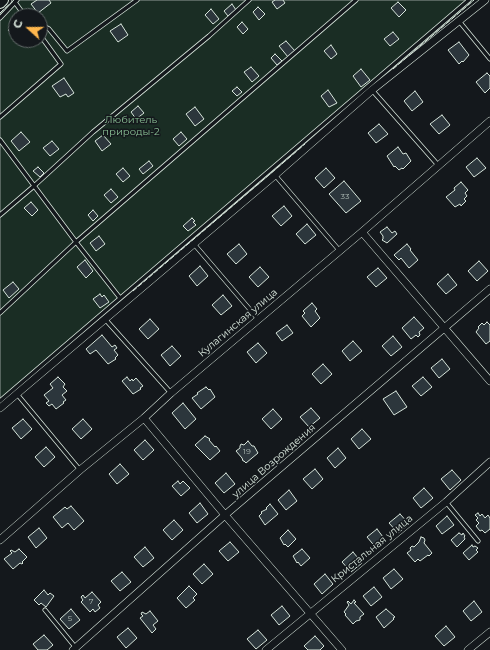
<!DOCTYPE html>
<html>
<head>
<meta charset="utf-8">
<style>
	body { margin:0 }
	#map { position:relative; width:490px; height:650px; overflow:hidden; background:#14181c; font-family:Montserrat,sans-serif }
	canvas { display:block }
	.north { position:absolute; left:8px; top:8px; width:40px; height:40px; box-sizing:border-box; background:#14181c; border:1px solid #626a69; border-radius:50%; rotate:291deg; font-size:11px; font-weight:700; line-height:16px; text-align:center; color:#d8e6dc }
	.north::after { content:''; display:block; margin:auto; width:14px; height:18px; background:#ffb74d; clip-path:polygon(50% 0,100% 100%,50% 72%,0 100%) }
</style>
</head>
<body>
<div id="map">
<canvas width="490" height="650"></canvas>
<div class="north">С</div>
</div>
<script>
const context = document.querySelector('canvas').getContext('2d');
context.lineJoin = 'round';
function paint(path, color) { context.fillStyle = color; context.fill(path, 'evenodd'); }
const toPath = rows => new Path2D(rows.map(r => 'M' + r).join(''));
function trace(path, color, width, dash) { context.strokeStyle = color; context.lineWidth = width; context.lineCap = dash ? 'butt' : 'round'; context.setLineDash(dash || []); context.stroke(path); }
function drawText(font, color, halo, rows, align = 'center') {
  context.font = font + ' Montserrat,sans-serif'; context.lineWidth = 3; context.setLineDash([]); context.textBaseline = 'middle'; context.strokeStyle = halo; context.fillStyle = color; for (const [text, x, y, turn = 0] of rows) {
    context.save(); context.translate(x, y); context.rotate((+turn || 0) * Math.PI / 180); context.textAlign = isNaN(turn) ? turn : align; if (halo) context.strokeText(text, 0, 0); context.fillText(text, 0, 0); context.restore();
  }
}
const green = toPath([
	[14,0,474,0,0,404,0,13,14,0],
	[16,16,40,16,40,40,16,40,16,16]
]);
const building = toPath([
	[37,0,49,0,51,3,38,13,31,4,37,0],
	[275,0,283,0,285,3,277,9,272,2,275,0],
	[398,2,406,10,399,17,391,8,398,2],
	[232,4,236,10,228,16,224,11,232,4],
	[258,7,265,14,259,20,253,12,258,7],
	[211,9,219,19,213,24,205,15,211,9],
	[242,22,248,29,243,34,237,27,242,22],
	[16,24,16,35,14,36,8,30,16,24],
	[121,24,128,35,118,42,110,31,121,24],
	[393,32,399,39,390,46,384,39,393,32],
	[286,41,295,51,288,57,279,46,286,41],
	[459,42,469,55,463,62,462,61,459,64,448,50,459,42],
	[331,45,337,54,331,59,324,51,331,45],
	[275,54,282,61,277,65,271,58,275,54],
	[251,67,259,76,252,82,244,72,251,67],
	[361,69,370,80,361,87,353,76,361,69],
	[487,73,490,76,490,88,485,93,476,82,487,73],
	[64,78,74,93,68,97,66,94,60,97,52,86,64,78],
	[237,87,242,92,237,96,232,91,237,87],
	[328,90,337,103,329,107,321,96,328,90],
	[415,91,423,102,412,111,404,101,415,91],
	[138,106,144,113,136,119,131,112,138,106],
	[195,107,204,119,195,126,186,114,195,107],
	[442,115,450,125,439,134,430,124,442,115],
	[379,124,388,134,376,143,368,133,379,124],
	[21,132,30,142,19,151,11,141,21,132],
	[181,132,187,139,179,146,173,139,181,132],
	[103,135,111,144,102,151,95,141,103,135],
	[52,141,59,149,50,156,43,148,52,141],
	[398,147,403,154,406,153,411,161,403,169,402,168,399,170,395,166,394,167,387,156,398,147],
	[477,158,486,168,474,177,466,167,477,158],
	[149,161,153,166,143,174,139,169,149,161],
	[38,167,44,173,40,177,33,171,38,167],
	[123,168,130,176,123,182,116,174,123,168],
	[326,168,335,178,324,188,315,178,326,168],
	[344,181,361,201,346,213,329,194,344,181],
	[461,182,468,190,465,193,467,196,464,199,466,201,461,206,460,204,455,207,446,197,455,190,454,188,461,182],
	[111,189,118,197,111,203,104,195,111,189],
	[31,202,38,210,32,216,24,208,31,202],
	[284,206,292,216,281,226,272,216,284,206],
	[93,210,98,216,93,221,88,215,93,210],
	[192,218,195,221,193,222,196,225,188,231,183,226,192,218],
	[307,224,316,235,305,244,296,234,307,224],
	[387,227,392,233,395,231,397,234,387,243,382,240,383,239,383,236,380,232,387,227],
	[99,236,105,244,96,251,90,243,99,236],
	[239,244,247,254,236,264,227,254,239,244],
	[407,244,411,249,410,250,418,260,409,268,401,258,399,260,394,255,407,244],
	[85,260,93,271,86,278,77,267,85,260],
	[479,261,488,271,477,281,468,271,479,261],
	[200,266,208,276,197,286,189,276,200,266],
	[260,267,269,277,258,287,249,277,260,267],
	[378,268,387,278,376,287,367,277,378,268],
	[448,274,457,285,446,294,437,284,448,274],
	[13,282,19,289,9,298,3,290,13,282],
	[100,294,102,297,104,295,109,302,100,308,93,299,100,294],
	[223,295,232,306,221,315,212,305,223,295],
	[312,303,317,309,315,311,320,318,311,327,302,316,305,313,303,311,312,303],
	[414,317,424,328,419,332,420,335,418,337,416,335,411,339,402,328,414,317],
	[150,319,159,329,148,339,139,329,150,319],
	[487,322,490,325,490,341,486,344,476,332,479,328,478,327,482,323,484,325,487,322],
	[287,325,293,333,282,341,276,333,287,325],
	[102,335,112,347,115,345,117,348,114,350,118,355,115,358,116,359,108,364,96,350,90,354,86,349,102,335],
	[393,336,402,347,391,356,382,346,393,336],
	[353,341,362,351,350,361,342,351,353,341],
	[258,343,267,353,256,363,247,352,258,343],
	[172,346,181,356,170,366,161,355,172,346],
	[442,359,450,369,439,378,431,368,442,359],
	[323,364,332,374,321,384,312,374,323,364],
	[58,377,65,384,63,387,67,391,62,395,66,400,63,402,64,403,56,409,52,404,49,406,46,403,49,401,44,395,53,388,50,384,58,377],
	[127,377,130,381,132,379,133,381,136,378,143,386,140,388,141,389,133,394,122,381,127,377],
	[423,377,432,387,421,396,412,386,423,377],
	[206,387,209,390,210,389,215,397,201,409,192,398,198,394,197,393,206,387],
	[396,391,407,407,394,415,383,399,396,391],
	[183,403,196,419,185,429,172,413,183,403],
	[311,408,320,418,309,427,300,417,311,408],
	[273,409,282,419,271,429,262,419,273,409],
	[23,419,32,429,21,439,12,428,23,419],
	[83,419,92,429,81,439,72,429,83,419],
	[362,429,371,439,359,449,351,439,362,429],
	[205,436,210,439,209,440,215,447,216,446,220,451,210,460,195,445,205,436],
	[145,440,154,450,143,460,134,450,145,440],
	[248,441,252,446,254,446,258,453,246,463,244,461,243,461,242,458,236,451,240,448,240,446,241,444,244,445,248,441],
	[46,447,55,457,44,467,35,457,46,447],
	[338,448,346,458,335,468,327,458,338,448],
	[120,464,129,474,117,484,109,474,120,464],
	[315,469,323,479,312,489,303,479,315,469],
	[452,470,461,480,450,490,441,479,452,470],
	[226,473,235,484,224,493,215,483,226,473],
	[178,481,180,484,183,481,190,488,181,496,172,486,178,481],
	[424,488,433,498,421,508,413,498,424,488],
	[289,490,297,501,286,510,278,500,289,490],
	[200,503,208,514,197,523,189,513,200,503],
	[270,504,278,514,265,525,259,516,262,513,261,512,267,509,266,508,270,504],
	[71,506,84,521,74,530,68,523,62,528,53,517,65,507,67,509,71,506],
	[478,513,480,516,482,514,485,518,488,515,490,518,490,529,485,533,482,530,480,531,476,526,479,523,476,520,478,518,475,515,478,513],
	[400,514,409,524,398,533,389,523,400,514],
	[447,516,454,525,442,534,436,526,447,516],
	[174,520,183,530,172,540,163,530,174,520],
	[39,528,47,538,36,548,28,537,39,528],
	[377,529,386,541,377,549,367,537,377,529],
	[288,530,296,539,288,547,285,544,284,545,280,538,288,530],
	[459,533,462,535,463,533,465,536,464,537,465,539,457,547,451,540,459,533],
	[421,537,424,538,425,540,424,543,432,553,429,556,428,555,420,561,418,559,415,562,407,553,411,550,410,548,412,546,414,547,419,542,421,537],
	[230,542,239,552,228,561,219,551,230,542],
	[472,545,473,547,475,546,478,548,476,550,478,552,469,560,463,553,472,545],
	[145,547,154,558,143,567,134,557,145,547],
	[19,549,27,557,22,562,23,563,22,564,20,563,13,569,4,559,12,553,10,551,11,550,15,552,19,549],
	[302,549,310,558,301,566,298,562,297,563,293,556,302,549],
	[353,552,362,563,351,572,342,562,353,552],
	[204,564,213,574,202,584,193,574,204,564],
	[394,569,403,579,391,589,383,578,394,569],
	[122,572,131,582,120,591,111,581,122,572],
	[325,574,333,584,322,594,314,584,325,574],
	[189,586,197,594,193,598,195,600,186,608,177,598,189,586],
	[374,587,382,597,371,606,363,596,374,587],
	[44,590,48,595,50,593,54,596,46,607,41,603,39,605,34,600,44,590],
	[92,592,101,602,98,605,100,608,95,612,93,609,90,612,81,602,83,600,81,597,83,595,85,598,92,592],
	[354,600,356,602,354,603,364,614,360,617,360,620,356,621,353,624,345,615,346,614,344,612,349,605,347,602,348,601,351,604,354,600],
	[474,601,482,612,471,621,463,611,474,601],
	[282,606,290,616,279,625,271,615,282,606],
	[71,609,80,620,69,629,60,619,71,609],
	[386,609,395,617,393,618,394,619,384,628,376,617,386,609],
	[150,611,158,621,153,625,156,629,152,633,140,618,143,616,141,614,142,612,146,614,150,611],
	[446,626,455,637,444,646,435,636,446,626],
	[128,628,137,638,126,648,117,637,128,628],
	[258,630,267,640,256,649,247,639,258,630],
	[44,635,53,645,47,650,38,650,33,644,44,635],
	[315,636,324,646,320,650,308,650,304,646,315,636]
]);
const lane = toPath([
	[14,1,25,16],
	[0,18,17,0],
	[459,21,490,59],
	[40,24,49,29,67,51,137,0],
	[372,90,438,165],
	[0,117,61,64,40,35],
	[0,140,76,242,120,298],
	[275,175,339,250],
	[0,215,34,186,93,132,209,36,249,0],
	[194,244,258,319],
	[0,313,76,242,356,0],
	[105,319,171,393],
	[17,394,80,470],
	[0,401,469,0],
	[446,502,478,541],
	[45,610,76,648]
]);
const street = toPath([
	[362,232,490,381],
	[0,408,275,175,372,90,485,0],
	[144,418,225,515,342,650],
	[0,540,80,470,144,418,171,393,362,232,490,121],
	[73,650,225,515,490,289],
	[266,650,446,502,490,462],
	[468,650,490,632]
]);
const secondary = toPath([
	[0,3,3,0]
]);
const fence = toPath([
	[0,13,14,0],
	[393,69,474,0],
	[133,291,305,144]
]);
const numberNames = [
	["33",345,197],
	["19",247,452],
	["7",91,602],
	["5",70,619]
];
const parkNames = [
	["Любитель",131,120],
	["природы-2",131,132]
];
const streetNames = [
	["Кулагинская улица",238,323,-40],
	["улица Возрождения",274,461,-41],
	["Кристальная улица",372,549,-39]
];
paint(green, '#1a2d24');
trace(green, '#939e99', 1);
paint(building, '#2c363c');
trace(building, '#d8e6dc', 1);
trace(lane, '#d8e6dc', 5);
trace(street, '#d8e6dc', 8);
trace(secondary, '#d8e6dc', 12);
trace(lane, '#14181c', 3.5);
trace(street, '#14181c', 7);
trace(secondary, '#14181c', 10);
trace(fence, '#d8e6dc', 1, [5, 2]);
drawText('8px', '#adbab4', null, numberNames);
drawText('10px', '#8ac095', '#14181c', parkNames);
drawText('10px', '#d8e6dc', '#14181c', streetNames);
</script>
</body>
</html>
